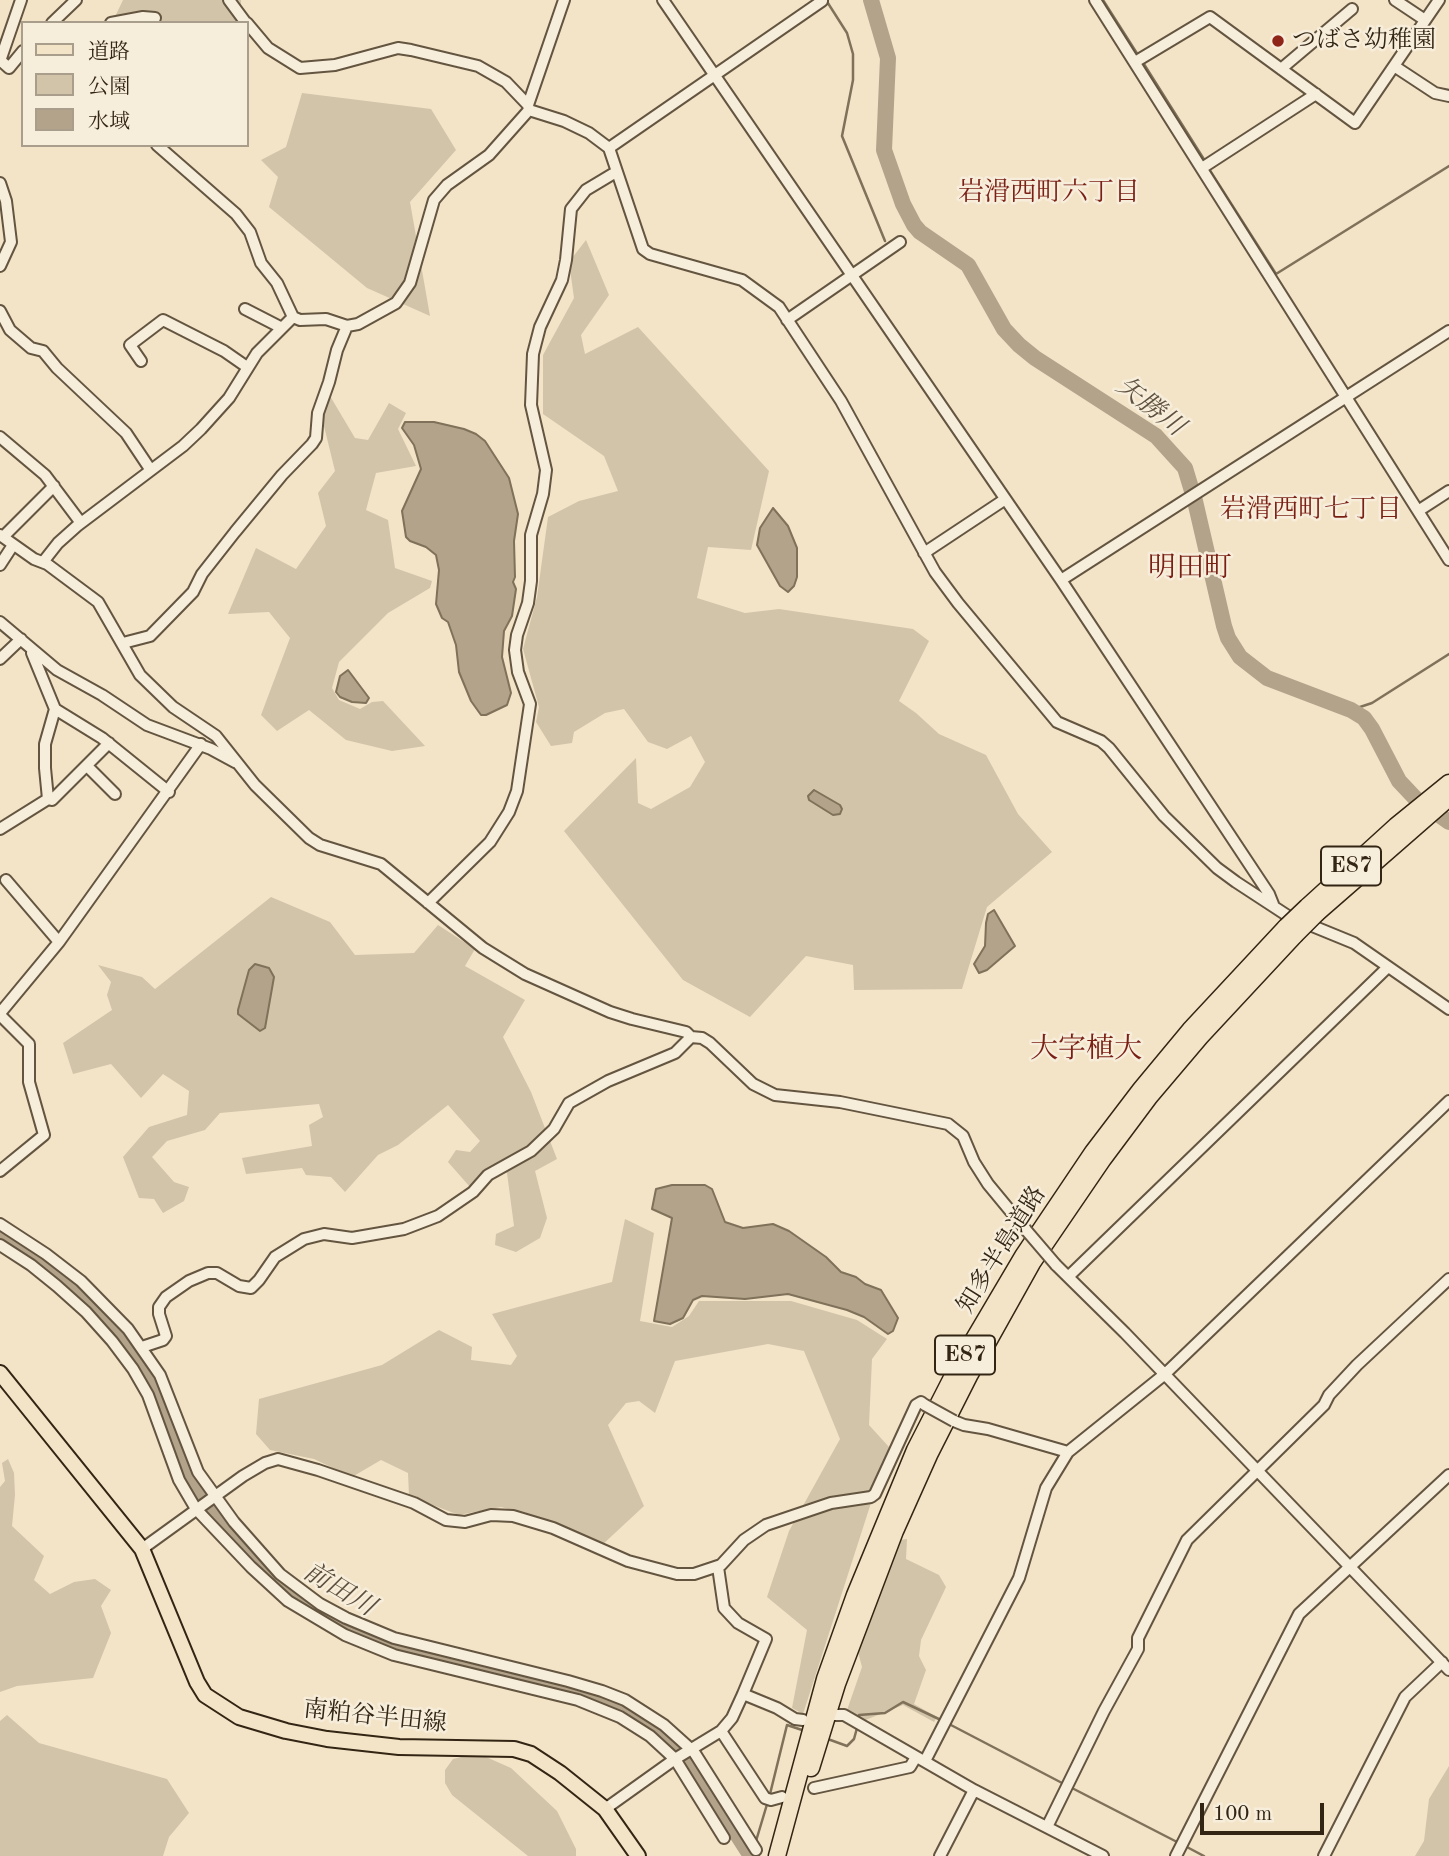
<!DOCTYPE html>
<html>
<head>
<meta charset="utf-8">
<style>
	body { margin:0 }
	#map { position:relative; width:1449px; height:1856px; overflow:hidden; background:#f3e4c8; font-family:"Old Standard TT","Noto Serif JP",serif }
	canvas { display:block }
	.legend { position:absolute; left:21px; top:21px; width:228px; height:126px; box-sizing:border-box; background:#f7eddb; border:2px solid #a99d8b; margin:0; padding:9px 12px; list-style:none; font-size:21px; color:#332513 }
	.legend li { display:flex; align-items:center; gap:14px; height:35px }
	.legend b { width:35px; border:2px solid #a99d8b }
	.scale { position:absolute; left:1200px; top:1803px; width:124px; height:32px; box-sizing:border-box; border:4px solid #332513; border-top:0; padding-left:9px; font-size:21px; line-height:24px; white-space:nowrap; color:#332513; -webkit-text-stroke:5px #f7eddb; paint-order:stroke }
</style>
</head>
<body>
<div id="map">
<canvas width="1449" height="1856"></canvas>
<ul class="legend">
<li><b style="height:9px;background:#f3e4c8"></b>道路</li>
<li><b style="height:19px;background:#d2c4a9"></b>公園</li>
<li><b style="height:19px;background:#b2a38a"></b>水域</li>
</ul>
<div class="scale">100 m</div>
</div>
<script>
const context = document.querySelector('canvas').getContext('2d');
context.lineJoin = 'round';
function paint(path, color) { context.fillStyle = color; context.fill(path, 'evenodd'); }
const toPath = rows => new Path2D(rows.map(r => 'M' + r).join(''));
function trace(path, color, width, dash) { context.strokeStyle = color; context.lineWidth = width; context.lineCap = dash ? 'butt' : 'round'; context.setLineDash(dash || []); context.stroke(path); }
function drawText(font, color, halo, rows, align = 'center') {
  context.font = font + ' "Old Standard TT","Noto Serif JP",serif'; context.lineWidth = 5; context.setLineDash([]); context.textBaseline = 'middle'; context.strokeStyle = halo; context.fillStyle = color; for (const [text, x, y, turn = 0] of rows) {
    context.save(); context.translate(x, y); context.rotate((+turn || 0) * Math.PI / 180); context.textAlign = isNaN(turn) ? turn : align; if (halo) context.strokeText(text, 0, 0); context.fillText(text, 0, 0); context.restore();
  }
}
const green = toPath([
	[123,0,241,0,241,19,239,23,112,23],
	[302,93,431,109,456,150,410,202,430,316,367,288,269,207,278,177,261,160,286,147],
	[586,240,609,295,581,335,585,354,638,327,769,471,751,550,708,547,697,598,745,613,779,609,913,629,929,641,899,701,916,713,939,734,986,755,1018,814,1052,852,987,907,962,989,854,990,853,965,806,956,750,1017,683,980,564,831,636,758,638,803,651,809,690,787,705,762,691,736,667,749,648,742,624,709,605,713,574,732,572,743,551,746,536,722,539,707,523,649,537,597,548,517,579,501,618,491,604,456,543,414,543,355,574,298,569,262],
	[330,396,355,438,368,440,389,403,406,413,398,429,416,466,376,473,366,510,388,520,395,568,432,581,430,588,388,613,339,662,332,688,339,700,360,709,372,702,383,701,425,746,392,751,346,740,309,710,277,731,261,715,290,638,269,612,228,614,256,548,296,569,326,526,318,493,335,471,322,418],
	[271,897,330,922,355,955,414,953,438,925,475,949,465,966,525,1000,503,1037,531,1092,557,1159,535,1171,547,1218,540,1238,516,1252,495,1245,496,1234,514,1226,507,1173,497,1165,478,1176,470,1187,448,1162,456,1150,470,1152,480,1141,448,1105,398,1145,378,1155,345,1192,331,1177,306,1175,302,1168,246,1174,242,1158,312,1146,309,1125,323,1117,319,1104,220,1113,205,1130,167,1141,152,1157,174,1182,189,1187,184,1201,163,1213,154,1199,139,1198,123,1157,149,1127,187,1115,189,1091,163,1074,141,1098,111,1064,73,1074,63,1043,112,1010,107,995,111,982,98,965,142,977,155,989],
	[625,1219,654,1233,640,1321,672,1327,689,1316,699,1301,791,1301,857,1320,887,1339,872,1359,869,1425,889,1447,803,1714,792,1708,807,1630,767,1597,789,1531,840,1439,804,1351,768,1344,675,1361,655,1413,639,1401,626,1403,608,1425,644,1506,601,1546,548,1520,501,1507,459,1515,409,1496,408,1473,381,1460,352,1477,314,1459,270,1450,256,1434,259,1399,382,1365,439,1330,472,1347,471,1360,511,1365,517,1356,492,1314,612,1282],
	[8,1459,14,1473,15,1495,12,1526,44,1556,34,1580,50,1594,74,1582,95,1579,111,1590,101,1606,111,1633,93,1678,17,1686,0,1692,0,1487,5,1481,2,1463],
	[907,1539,906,1559,939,1575,946,1587,921,1640,919,1656,926,1670,914,1704,937,1717,934,1722,903,1705,863,1721,846,1713,862,1667,858,1652,899,1540],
	[7,1715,39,1743,167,1779,189,1813,169,1837,163,1856,0,1856,0,1721],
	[477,1753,511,1768,557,1811,576,1849,576,1856,528,1856,452,1795,445,1783,445,1770,453,1759],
	[1449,1766,1449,1856,1415,1856,1424,1841,1429,1799]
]);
const water = toPath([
	[405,422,434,422,464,429,476,434,485,441,509,478,518,514,514,541,515,577,513,582,516,589,512,616,504,631,502,657,511,693,507,705,486,715,481,715,471,701,459,672,456,645,448,622,442,618,436,604,439,570,436,555,426,547,410,541,406,537,402,511,421,469,414,445,402,428,405,422],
	[773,508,788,526,797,548,797,577,794,586,788,592,780,586,757,545,760,528,773,508],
	[348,670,369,698,366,703,352,702,340,697,336,692,340,676,348,670],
	[814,790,840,805,842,809,840,814,833,815,809,800,808,796,814,790],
	[994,910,1015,946,987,970,979,973,974,964,985,946,986,923,988,914,994,910],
	[255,964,269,968,274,977,265,1028,260,1031,238,1014,238,1010,249,970,255,964],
	[672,1185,705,1185,712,1189,725,1222,743,1228,773,1224,789,1231,826,1257,841,1272,856,1277,865,1284,881,1290,898,1318,893,1331,888,1334,864,1317,847,1310,788,1294,745,1299,702,1296,693,1300,683,1318,670,1324,654,1321,672,1218,652,1209,656,1189,672,1185]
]);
const stream = toPath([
	[826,0,847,33,853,54,853,80,842,136,885,241],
	[1103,0,1138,55],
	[1142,61,1205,161],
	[1209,169,1276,274,1449,166],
	[1351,710,1372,703,1449,654],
	[859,1718,859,1715,885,1713,903,1702,943,1721],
	[949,1724,1064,1784],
	[825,1738,847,1746,854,1739,857,1728],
	[1070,1787,1179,1843],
	[770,1794,787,1725,805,1731],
	[756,1841,768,1801],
	[1185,1846,1204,1856]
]);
const river = toPath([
	[871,0,888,58,884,150,903,204,914,225,920,232,968,265,1004,329,1019,345,1035,358,1156,436,1185,468,1195,501,1224,626,1228,638,1240,657,1267,678,1351,710,1364,718,1372,729,1399,781,1415,798,1449,822],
	[0,1234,63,1279,109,1321,127,1343,151,1377,189,1477,232,1534,274,1579,323,1615,375,1640,431,1657,584,1694,625,1710,661,1734,681,1751,695,1769,751,1856]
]);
const minor = toPath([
	[229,0,246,23],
	[663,0,1061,580,1269,894,1273,904],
	[1095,0,1449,560],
	[1395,0,1425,20],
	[52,23,76,0],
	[111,23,143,17,155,18],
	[247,23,268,48,300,68,335,65,398,48,411,50,478,66,506,82,528,105],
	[0,60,9,68,23,51],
	[0,61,21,0],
	[1135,62,1210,17,1355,123,1439,0],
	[1394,66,1435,93,1449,96],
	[1281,69,1352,9],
	[529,110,564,121,589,133,609,148,643,249,650,254,742,280,779,307,841,401,935,572,958,603,1057,722,1101,741,1109,748,1164,816,1217,868,1236,882,1288,916,1354,943,1449,1009],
	[529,110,528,105,564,0],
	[157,145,236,214,250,232,261,263,277,283,293,317],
	[609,148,822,1],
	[1202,168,1316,94],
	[0,183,6,201,11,242,0,266],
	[245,309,282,328],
	[0,311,10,330,31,348,43,351,57,368,126,433,150,469],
	[293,317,300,320,326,319,347,326,358,324,396,303,410,283,434,200,447,185,489,155,529,110],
	[787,320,900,242],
	[141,361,130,345,163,320,224,351,247,367],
	[0,437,45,475,81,523],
	[1418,511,1449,491],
	[0,535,34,559,47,564,98,602,140,675,173,707,216,736,255,785,309,838,320,845,381,864,483,948,525,974,610,1012,632,1019,686,1032,691,1037,675,1053,608,1081,569,1103,554,1129,531,1151,488,1175,473,1192,438,1216,404,1229,352,1238,324,1234,304,1239,275,1257,259,1280,251,1288,239,1286,217,1273,208,1273,189,1281,166,1297,159,1307,159,1314,166,1336,163,1340,142,1347],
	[3,537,54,486],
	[924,553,1004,500],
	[43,562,58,543,77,526,183,446,201,429,229,398,257,353,293,317],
	[0,565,13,545],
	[1061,580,1449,331],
	[0,622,57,670,102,695,147,725,211,749,235,762],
	[123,643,150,636,193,592,202,574,235,532,282,475,312,444,316,438,318,413,329,382,337,350,347,326],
	[32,653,55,709,102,738,169,792],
	[0,659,21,639],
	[87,766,115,794],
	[48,799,45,768,45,744,55,709],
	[0,829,48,799,52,800,109,743],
	[6,880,59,942],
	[428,903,490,842,509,812,517,791,530,704,518,672,515,650,517,635,528,603,531,581,531,535,543,494,546,470,531,405,533,354,540,327,562,280,566,260,571,209,586,190,616,172],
	[691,1037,702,1038,710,1043,753,1084,775,1095,840,1102,948,1124,963,1136,974,1162,988,1184,1026,1230],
	[0,1171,44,1135,29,1082,29,1044,1,1016,1,1012,59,942,201,744],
	[0,1224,46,1254,81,1281,128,1329,160,1375,198,1472,234,1522,280,1574,320,1604,346,1618,394,1638,568,1681,602,1691,625,1700,664,1725,694,1752,756,1850],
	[0,1245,31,1265,57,1286,86,1312,112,1341,133,1369,148,1395,179,1480,196,1509,251,1567,288,1601,345,1635,394,1655,578,1700,620,1717,650,1736,675,1759,724,1838],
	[1056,1265,1125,1333,1449,1670],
	[1069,1276,1388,967],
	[954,1421,964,1425,988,1429,1068,1452],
	[142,1549,243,1476,265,1463,278,1459,318,1470,414,1503,446,1520,465,1522,491,1515,513,1516,553,1528,628,1561,677,1574,694,1574,721,1565,744,1540,766,1525,831,1503,871,1497,875,1494,916,1405,921,1402,925,1405],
	[743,1694,777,1708,795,1719,803,1720],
	[834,1715,844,1715,974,1790,1103,1856],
	[721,1731,765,1798,771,1800,782,1797],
	[925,1761,1019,1578,1046,1488,1068,1452,1165,1374,1449,1101],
	[814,1788,910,1767,916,1757],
	[605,1809,675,1759,721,1731,732,1718,743,1694,766,1639,738,1623,724,1608,718,1567],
	[1047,1827,1104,1711,1138,1649,1138,1638,1187,1540,1324,1405,1329,1395,1357,1365,1449,1279],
	[940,1856,974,1790],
	[1176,1856,1299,1614,1449,1475],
	[1324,1856,1405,1697,1442,1662]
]);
const major = toPath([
	[0,1373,142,1549,197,1682,205,1695,239,1717,286,1731,327,1739,399,1747,514,1749,531,1754,560,1773,605,1809,638,1856]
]);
const highway = toPath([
	[1307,907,1396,826,1449,783],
	[1317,913,1449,798],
	[811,1768,837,1684,895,1531,929,1455,970,1374,1032,1263,1103,1159,1150,1096,1200,1037,1295,935],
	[777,1856,825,1679,855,1595,915,1450,958,1366,1023,1256,1093,1152,1141,1089,1190,1030,1286,927]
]);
const minorBridge = toPath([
	[1026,1230,1056,1265],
	[925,1405,954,1421]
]);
const highwayBridge = toPath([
	[1286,927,1307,907],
	[1295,935,1317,913]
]);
const markers = [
	[1278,41,7,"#8f2418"]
];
const shields = [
	[1351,866,60],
	[965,1355,60]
];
const shieldNames = [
	["E87",1351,866],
	["E87",965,1355]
];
const poiNames = [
	["つばさ幼稚園",1292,41]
];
const streetNames = [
	["知多半島道路",1002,1250,-58],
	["南粕谷半田線",375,1717,6]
];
const neighbourhoodNames = [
	["岩滑西町六丁目",1049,193],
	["岩滑西町七丁目",1311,510]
];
const waterNames = [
	["矢勝川",1150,407,38],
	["前田川",339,1590,31]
];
const quarterNames = [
	["明田町",1190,569],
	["大字植大",1086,1050]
];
paint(green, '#d2c4a9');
paint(water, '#b2a38a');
trace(water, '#7f715a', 2);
trace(stream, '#7f715a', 2.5);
trace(river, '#b2a38a', 16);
trace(minor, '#635540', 14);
trace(major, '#332513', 18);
trace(highway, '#332513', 19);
trace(minor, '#f7eddb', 10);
trace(major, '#f3e4c8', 14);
trace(highway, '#f3e4c8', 16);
trace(minorBridge, '#635540', 14, []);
trace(highwayBridge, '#332513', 19, []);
trace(minorBridge, '#f7eddb', 10);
trace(highwayBridge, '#f3e4c8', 16);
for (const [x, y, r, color] of markers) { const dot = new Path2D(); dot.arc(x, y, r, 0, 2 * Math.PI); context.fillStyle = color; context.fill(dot); trace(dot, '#f7eddb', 2.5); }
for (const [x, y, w] of shields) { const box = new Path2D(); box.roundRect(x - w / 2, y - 19.5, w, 39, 5); context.fillStyle = '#f7eddb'; context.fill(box); trace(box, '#332513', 2); }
drawText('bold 23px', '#332513', null, shieldNames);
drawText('24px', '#332513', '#f7eddb', poiNames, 'left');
drawText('24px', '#332513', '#f7eddb', streetNames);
drawText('26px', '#7a1f14', '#f7eddb', neighbourhoodNames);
drawText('italic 26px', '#5f513d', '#f7eddb', waterNames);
drawText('28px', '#7a1f14', '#f7eddb', quarterNames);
</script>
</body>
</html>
